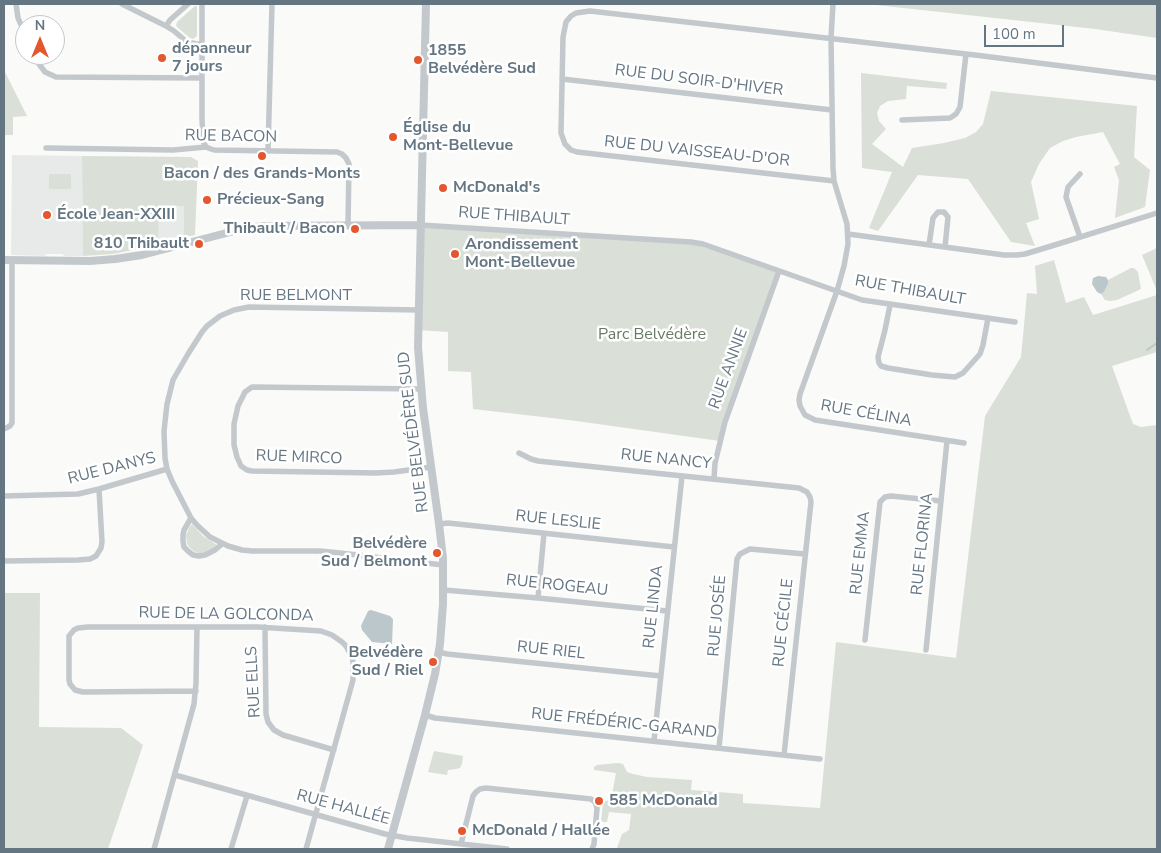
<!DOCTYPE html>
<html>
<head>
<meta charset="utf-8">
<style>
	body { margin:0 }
	#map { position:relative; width:1161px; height:853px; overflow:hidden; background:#fafaf8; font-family:"Nunito Sans",sans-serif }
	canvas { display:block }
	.frame { position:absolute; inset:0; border:5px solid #657683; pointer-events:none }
	.north { position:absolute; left:15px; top:15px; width:50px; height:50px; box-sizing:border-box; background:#fff; border:1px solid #c1c8cd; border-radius:50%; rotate:0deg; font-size:14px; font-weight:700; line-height:20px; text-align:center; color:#657683 }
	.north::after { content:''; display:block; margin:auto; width:18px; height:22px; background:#e4572e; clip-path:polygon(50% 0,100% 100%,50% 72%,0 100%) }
	.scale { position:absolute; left:984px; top:25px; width:80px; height:22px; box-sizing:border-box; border:2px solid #657683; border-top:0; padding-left:6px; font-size:15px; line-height:18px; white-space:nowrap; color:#657683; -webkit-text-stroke:4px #fff; paint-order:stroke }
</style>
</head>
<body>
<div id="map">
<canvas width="1161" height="853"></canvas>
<div class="frame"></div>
<div class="north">N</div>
<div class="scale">100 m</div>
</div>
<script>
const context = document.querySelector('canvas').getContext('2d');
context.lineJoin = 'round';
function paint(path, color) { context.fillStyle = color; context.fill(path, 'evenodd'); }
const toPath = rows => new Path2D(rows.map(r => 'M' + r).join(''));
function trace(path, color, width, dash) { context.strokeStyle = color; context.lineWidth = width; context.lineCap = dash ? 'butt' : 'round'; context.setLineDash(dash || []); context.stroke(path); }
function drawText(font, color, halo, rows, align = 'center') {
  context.font = font + ' "Nunito Sans",sans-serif'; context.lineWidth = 5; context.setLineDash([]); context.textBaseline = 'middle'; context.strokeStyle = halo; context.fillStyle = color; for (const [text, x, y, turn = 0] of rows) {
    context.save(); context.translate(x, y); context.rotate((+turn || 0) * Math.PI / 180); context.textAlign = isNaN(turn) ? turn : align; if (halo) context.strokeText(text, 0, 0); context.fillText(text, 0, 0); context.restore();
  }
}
const built = toPath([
	[12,155,82,156,83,256,65,256,62,254,47,254,44,256,11,255],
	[158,186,184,186,184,237,158,244]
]);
const green = toPath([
	[867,4,1157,4,1157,38,1095,29],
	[195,6,197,6,197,35,196,37,193,39,190,38,177,27,176,25,177,22],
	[4,70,27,116,13,117,13,135,4,135],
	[861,73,947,83,946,89,907,86,906,99,888,101,880,106,877,113,879,121,886,129,872,144,903,167,912,148,944,143,965,138,976,132,983,124,991,91,1137,106,1134,157,1150,170,1145,207,1115,218,1119,180,1114,167,1120,164,1103,132,1076,137,1063,141,1050,148,1039,164,1031,182,1039,219,1026,223,1035,246,1011,242,968,179,918,175,878,231,869,228,892,172,862,168],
	[82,156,191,157,198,161,195,235,184,237,184,206,159,206,158,245,113,254,83,256],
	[49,174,71,174,71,189,49,189],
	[420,225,685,241,779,271,720,441,569,420,473,409,471,372,448,371,448,332,417,330],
	[1157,248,1157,291,1142,255],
	[1054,260,1066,303,1084,297,1093,315,1157,295,1157,352,1112,366,1133,424,1141,427,1157,425,1157,849,603,849,617,848,622,834,629,830,631,814,609,812,607,822,601,822,603,804,605,801,611,800,616,773,594,770,594,767,597,765,618,763,623,764,627,772,633,774,647,777,692,780,691,790,743,794,743,803,820,808,836,642,956,658,985,416,1021,357,1027,293,1037,294,1035,266],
	[1131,268,1134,268,1138,272,1141,289,1117,300,1111,301,1105,300,1101,294,1104,292,1108,284,1108,280],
	[192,524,203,536,217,545,214,548,203,553,199,553,195,552,189,547,187,543,186,535,189,528],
	[4,593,40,593,39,727,121,728,143,745,108,849,4,849],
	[434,751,463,756,462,764,460,768,456,769,448,770,447,775,428,772]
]);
const water = toPath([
	[1098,276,1106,277,1108,280,1108,284,1104,292,1101,294,1097,292,1092,284,1093,278],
	[371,610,390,616,393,619,392,644,372,642,362,630,361,626,368,611]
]);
const stream = toPath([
	[1147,350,1157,343]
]);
const minor = toPath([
	[16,4,18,18,25,34],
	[122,4,166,26,174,31,187,42,202,45],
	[202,4,202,118,203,141,206,147],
	[833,4,831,38,833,168,834,181,847,224,848,244,844,266,837,291,800,394,799,400,800,406,805,415,815,420,964,443],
	[166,26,170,20,188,4],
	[35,55,39,64,45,72,56,77,202,78],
	[562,79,832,110],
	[902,120,950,118,956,114,960,107,966,54],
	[46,148,173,150,206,147,211,149,214,150,337,152,342,154,346,158,349,164,348,225],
	[268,151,272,4],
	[834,181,577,152,571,150,565,144,561,133,563,37,566,22,571,16,576,13,590,11,975,55,1157,78],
	[420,225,691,242,703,244,862,300,1015,322],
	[848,234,1004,255,1017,255,1025,254,1058,244,1157,213],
	[1080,237,1066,197,1068,187,1080,174],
	[929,245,933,218,938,212,944,212,948,217,945,247],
	[890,305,885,330,878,357,879,363,881,366,888,368,932,375,955,377,963,373,980,354,983,345,988,318],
	[418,310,249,307,234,310,220,316,207,326,202,332,188,354,173,380,167,404,164,431,165,458,167,469,172,481,191,518,198,526,210,537,228,546,242,550,252,551,320,551,340,553,443,565],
	[421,389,252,387,245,392,238,406,234,424,234,445,237,457,241,466,247,470,252,471,376,473,394,472,431,467],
	[4,429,10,426,12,423,12,261],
	[519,453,531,459,538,461,799,488,807,492,810,497,811,502,784,755],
	[714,479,715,463,725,422,779,271],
	[4,496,78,494,99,489,167,469],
	[191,518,184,530,183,535,183,541,184,547,188,551,193,555,199,556,205,555,215,550,222,544],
	[439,524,448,523,674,547],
	[4,561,78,560,90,559,96,556,101,548,102,542,99,489],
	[444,590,538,598,667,611],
	[538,598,544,533],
	[265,627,266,714,268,722,274,730,283,735,334,750],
	[865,640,880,502,885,497,891,496,941,501],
	[926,650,947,441],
	[439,652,447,654,661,676],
	[196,691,83,692,75,690,70,684,69,680,69,636,74,630,78,628,88,627,258,627,321,631,332,635,342,642,346,646,352,657,353,662,353,680,306,849],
	[425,715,435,718,820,759],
	[654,741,682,476],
	[719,748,737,559,740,554,750,549,805,554],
	[175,775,385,834,407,838,507,849],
	[461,844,473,796,476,792,480,789,486,788,591,799,595,802,597,808,594,844,592,849],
	[154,849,194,704,196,683,197,627],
	[231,849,247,796]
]);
const tertiary = toPath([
	[4,260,90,261,115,259,142,255,238,230,263,226,420,225],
	[388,849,425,715,435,674,440,644,443,604,443,558,439,524,423,408,418,347,426,4]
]);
const markers = [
	[162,58,5,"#e4572e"],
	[418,60,5,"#e4572e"],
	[393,137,5,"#e4572e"],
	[262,156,5,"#e4572e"],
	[443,188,5,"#e4572e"],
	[207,200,5,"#e4572e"],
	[47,215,5,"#e4572e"],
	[355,229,5,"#e4572e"],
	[199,244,5,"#e4572e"],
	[455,254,5,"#e4572e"],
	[437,553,5,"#e4572e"],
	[433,662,5,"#e4572e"],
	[599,801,5,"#e4572e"],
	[462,831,5,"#e4572e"]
];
const poiNames = [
	["dépanneur",172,49],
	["7 jours",172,67],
	["1855",428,51],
	["Belvédère Sud",428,69],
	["Église du",403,128],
	["Mont-Bellevue",403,146],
	["Bacon / des Grands-Monts",262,174,"center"],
	["McDonald's",453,188],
	["Précieux-Sang",217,200],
	["École Jean-XXIII",57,215],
	["Thibault / Bacon",345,229,"right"],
	["810 Thibault",189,244,"right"],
	["Arondissement",465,245],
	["Mont-Bellevue",465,263],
	["Belvédère",427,544,"right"],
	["Sud / Belmont",427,562,"right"],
	["Belvédère",423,653,"right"],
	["Sud / Riel",423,671,"right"],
	["585 McDonald",609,801],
	["McDonald / Hallée",472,831]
];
const streetNames = [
	["RUE DU SOIR-D'HIVER",699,81,7],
	["RUE BACON",231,137,1],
	["RUE DU VAISSEAU-D'OR",697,152,6],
	["RUE THIBAULT",514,217,4],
	["RUE THIBAULT",910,291,10],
	["RUE BELMONT",296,296],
	["RUE ANNIE",729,369,-70],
	["RUE CÉLINA",866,414,10],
	["RUE BELVÉDÈRE SUD",414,432,-97],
	["RUE MIRCO",299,458,2],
	["RUE NANCY",666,460,6],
	["RUE DANYS",112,469,-14],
	["RUE LESLIE",558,521,6],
	["RUE FLORINA",923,544,-84],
	["RUE EMMA",861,553,-84],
	["RUE ROGEAU",557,586,6],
	["RUE LINDA",654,607,-84],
	["RUE DE LA GOLCONDA",226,615,1],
	["RUE JOSÉE",718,616,-85],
	["RUE CÉCILE",784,623,-84],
	["RUE RIEL",551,651,6],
	["RUE ELLS",254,682,-93],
	["RUE FRÉDÉRIC-GARAND",624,724,6],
	["RUE HALLÉE",343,808,15]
];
const parkNames = [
	["Parc Belvédère",652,335]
];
paint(built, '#e8e9e9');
paint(green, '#dadfd7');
paint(water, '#bbc7cb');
trace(stream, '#bbc7cb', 2);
trace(minor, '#c3c8cc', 5.5);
trace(tertiary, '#c3c8cc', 8);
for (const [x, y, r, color] of markers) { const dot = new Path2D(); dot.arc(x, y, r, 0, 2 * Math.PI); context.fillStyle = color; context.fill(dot); trace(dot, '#fff', 2); }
drawText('bold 16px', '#657683', '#fff', poiNames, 'left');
drawText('16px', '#657683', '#fff', streetNames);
drawText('16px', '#687a64', '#fff', parkNames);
</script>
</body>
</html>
